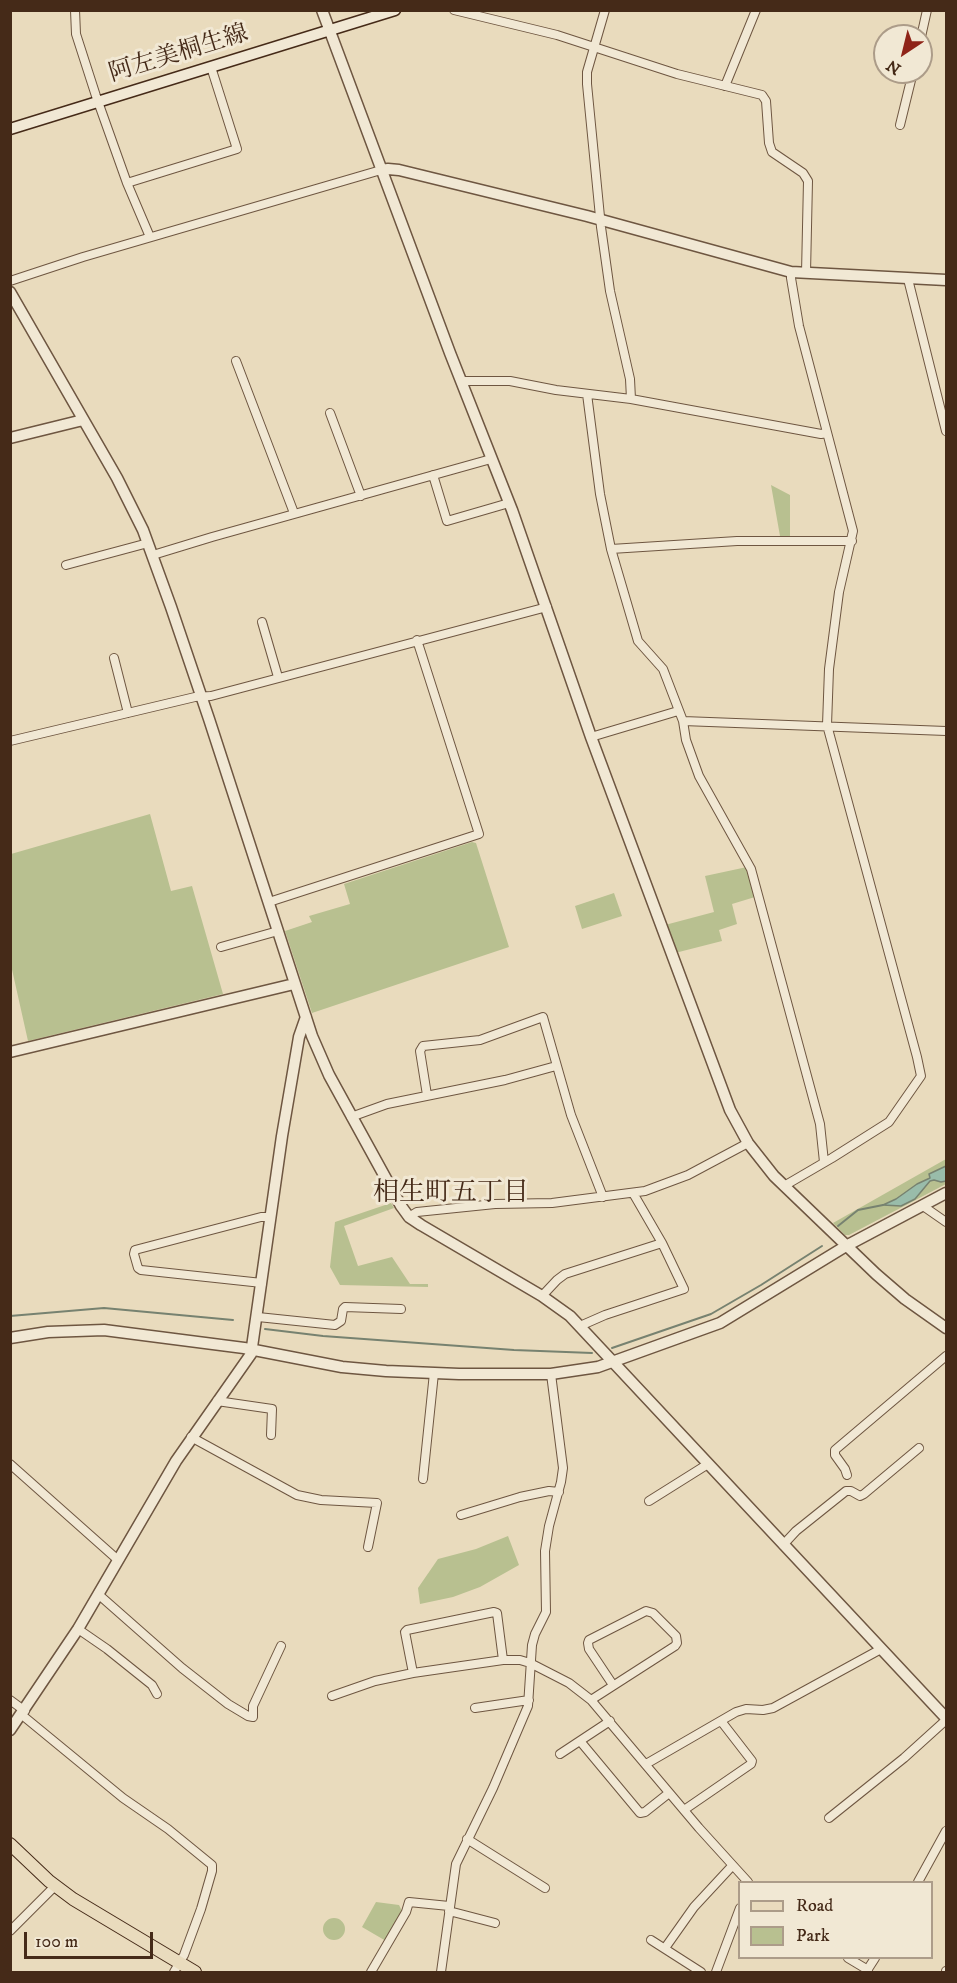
<!DOCTYPE html>
<html>
<head>
<meta charset="utf-8">
<style>
	body { margin:0 }
	#map { position:relative; width:957px; height:1983px; overflow:hidden; background:#e9dbbd; font-family:"IM FELL DW Pica",serif }
	canvas { display:block }
	.frame { position:absolute; inset:0; border:12px solid #452a18; pointer-events:none }
	.legend { position:absolute; left:738px; top:1881px; width:195px; height:78px; box-sizing:border-box; background:#f1e8d4; border:2px solid #ac9c89; margin:0; padding:8px 10px; list-style:none; font-size:18px; color:#452a18 }
	.legend li { display:flex; align-items:center; gap:12px; height:30px }
	.legend b { width:30px; border:2px solid #ac9c89 }
	.north { position:absolute; left:873px; top:24px; width:60px; height:60px; box-sizing:border-box; background:#f1e8d4; border:2px solid #ac9c89; border-radius:50%; rotate:215deg; font-size:16px; font-weight:700; line-height:24px; text-align:center; color:#452a18 }
	.north::after { content:''; display:block; margin:auto; width:21px; height:27px; background:#8f2418; clip-path:polygon(50% 0,100% 100%,50% 72%,0 100%) }
	.scale { position:absolute; left:24px; top:1932px; width:129px; height:27px; box-sizing:border-box; border:3px solid #452a18; border-top:0; padding-left:8px; font-size:18px; line-height:21px; white-space:nowrap; color:#452a18; -webkit-text-stroke:4px #f1e8d4; paint-order:stroke }
</style>
</head>
<body>
<div id="map">
<canvas width="957" height="1983"></canvas>
<div class="frame"></div>
<ul class="legend">
<li><b style="height:8px;background:#e9dbbd"></b>Road</li>
<li><b style="height:16px;background:#b8c090"></b>Park</li>
</ul>
<div class="north">N</div>
<div class="scale">100 m</div>
</div>
<script>
const context = document.querySelector('canvas').getContext('2d');
context.lineJoin = 'round';
function paint(path, color) { context.fillStyle = color; context.fill(path, 'evenodd'); }
const toPath = rows => new Path2D(rows.map(r => 'M' + r).join(''));
function trace(path, color, width, dash) { context.strokeStyle = color; context.lineWidth = width; context.lineCap = dash ? 'butt' : 'round'; context.setLineDash(dash || []); context.stroke(path); }
function drawText(font, color, halo, rows, align = 'center') {
  context.font = font + ' "IM FELL DW Pica","Noto Serif JP",serif'; context.lineWidth = 6; context.setLineDash([]); context.textBaseline = 'middle'; context.strokeStyle = halo; context.fillStyle = color; for (const [text, x, y, turn = 0] of rows) {
    context.save(); context.translate(x, y); context.rotate((+turn || 0) * Math.PI / 180); context.textAlign = isNaN(turn) ? turn : align; if (halo) context.strokeText(text, 0, 0); context.fillText(text, 0, 0); context.restore();
  }
}
const green = toPath([
	[771,485,790,495,790,536,780,536],
	[150,814,171,891,192,886,223,994,28,1041,11,965,11,854],
	[472,842,476,843,509,947,312,1013,285,931,312,922,309,916,350,904,344,884],
	[747,867,755,897,732,904,737,924,719,930,722,941,675,953,665,925,714,912,705,876],
	[614,893,622,916,582,929,575,906],
	[946,1159,946,1184,849,1235,845,1235,833,1223],
	[391,1203,394,1208,344,1226,358,1266,392,1257,410,1284,428,1284,428,1287,340,1285,330,1267,335,1222],
	[508,1536,519,1565,480,1587,453,1597,420,1604,418,1588,438,1559,476,1549],
	[376,1902,399,1905,403,1913,386,1941,362,1927],
	'323 1929a11 11 0 1 1 22 0a11 11 0 1 1-22 0Z'
]);
const water = toPath([
	[946,1166,946,1181,941,1182,934,1180,930,1181,915,1199,901,1206,883,1205,896,1199,917,1184,930,1178,929,1174,946,1166]
]);
const stream = toPath([
	[838,1226,858,1210,883,1205],
	[10,1316,104,1308,233,1320],
	[265,1329,323,1336,514,1350,592,1353],
	[612,1348,711,1314,761,1285,822,1246]
]);
const minor = toPath([
	[75,10,76,34,96,96,127,183,150,237],
	[454,10,557,35,677,74,762,95,766,101,769,143,772,152,803,173,808,181,806,273],
	[605,10,587,72,587,84,601,227,610,291,630,379,631,399],
	[921,37,927,10],
	[725,86,756,10],
	[900,125,913,72],
	[127,183,237,149,211,67],
	[908,279,946,431],
	[10,281,83,257,381,170],
	[236,361,294,513],
	[461,381,510,381,556,390,631,399,821,434,827,433],
	[587,394,600,494,611,549,638,641,663,669,683,721,686,740,699,776,751,869,820,1124,824,1162],
	[330,413,361,496],
	[433,475,447,521,509,503],
	[611,549,737,541,852,541],
	[153,555,212,537,491,459],
	[66,565,148,543],
	[262,622,278,677],
	[114,658,128,713],
	[683,721,946,731],
	[591,737,678,711],
	[10,741,195,697,211,696,547,607],
	[269,902,479,834,417,640],
	[221,947,278,931],
	[427,1095,420,1051,423,1046,480,1040,543,1017,571,1115,603,1197],
	[351,1117,387,1104,505,1080,556,1066],
	[784,1186,832,1158,889,1122,921,1076,917,1057,827,725,829,669,839,592,853,531,799,326,791,278,791,272],
	[923,1206,946,1222],
	[409,1217,417,1212,495,1204,552,1203,645,1191,688,1175,748,1143],
	[262,1283,141,1270,138,1268,134,1254,135,1250,261,1217,270,1217],
	[542,1296,557,1280,565,1274,662,1243],
	[258,1317,335,1325,341,1321,343,1309,345,1307,401,1309],
	[580,1326,605,1315,684,1289,662,1243,633,1193],
	[217,1401,272,1409,271,1435],
	[191,1437,297,1495,321,1500,377,1503,368,1547],
	[10,1464,118,1560],
	[847,1475,845,1469,835,1455,835,1450,946,1356],
	[423,1479,434,1373],
	[649,1501,708,1464],
	[461,1515,520,1497,549,1491,559,1492],
	[783,1545,796,1531,846,1491,851,1491,860,1496,864,1494,919,1448],
	[98,1594,182,1668,228,1704,248,1716,253,1717,253,1706,281,1646],
	[78,1629,107,1649,152,1685,157,1694],
	[413,1673,405,1632,407,1630,494,1612,497,1613,503,1660],
	[332,1696,375,1681,413,1673,503,1660,520,1660,530,1663,569,1683,591,1700,699,1828,748,1882],
	[10,1700,25,1711],
	[591,1700,675,1646,677,1643,676,1636,653,1613,646,1611,589,1640,588,1643,589,1649,613,1685],
	[475,1708,529,1700],
	[22,1715,123,1798,168,1829,212,1865,212,1871,201,1909,184,1955,174,1972],
	[580,1741,640,1813,645,1812,669,1793],
	[560,1754,610,1721],
	[646,1764,736,1712,746,1709,763,1710,773,1708,881,1649],
	[684,1810,751,1764,752,1761,721,1721],
	[829,1818,904,1758,946,1720],
	[467,1839,545,1888],
	[918,1882,946,1831],
	[449,1911,495,1923],
	[10,1931,55,1886],
	[651,1940,701,1972],
	[665,1948,694,1907,732,1866],
	[848,1958,868,1970],
	[371,1972,406,1912,409,1902,449,1906],
	[441,1972,456,1864,493,1788,528,1706,532,1645,535,1634,546,1612,545,1551,549,1526,561,1482,563,1468,551,1374],
	[716,1972,740,1908],
	[866,1972,875,1958],
	[946,1972,946,1971]
]);
const tertiary = toPath([
	[322,10,450,353,512,510,591,737,730,1110,748,1143,774,1176,876,1274,905,1299,946,1328],
	[381,170,388,169,399,170,587,216,791,272,946,280],
	[10,292,117,478,143,530,171,607,209,719,312,1036,329,1075,401,1206,409,1217,421,1225,542,1296,570,1316,946,1718],
	[10,438,83,420],
	[10,1052,294,984],
	[10,1338,48,1332,104,1330,244,1348,342,1367,386,1371,459,1374,551,1374,598,1367,720,1323,846,1246,946,1193],
	[10,1730,78,1629,176,1461,251,1354,282,1136,299,1037,306,1017]
]);
const secondary = toPath([
	[10,129,395,10]
]);
const primary = toPath([
	[10,1844,49,1881,73,1899,195,1972]
]);
const streetNames = [
	["阿左美桐生線",179,55,-17]
];
const neighbourhoodNames = [
	["相生町五丁目",451,1195]
];
paint(green, '#b8c090');
paint(water, '#99bcaa');
trace(water, '#778270', 1.5);
trace(stream, '#778270', 2);
trace(minor, '#6e5641', 10);
trace(tertiary, '#6e5641', 13);
trace(secondary, '#452a18', 13);
trace(primary, '#452a18', 14);
trace(minor, '#f1e8d4', 8);
trace(tertiary, '#f1e8d4', 10);
trace(secondary, '#f1e8d4', 10);
trace(primary, '#e9dbbd', 12);
drawText('24px', '#452a18', '#f1e8d4', streetNames);
drawText('26px', '#452a18', '#f1e8d4', neighbourhoodNames);
</script>
</body>
</html>
